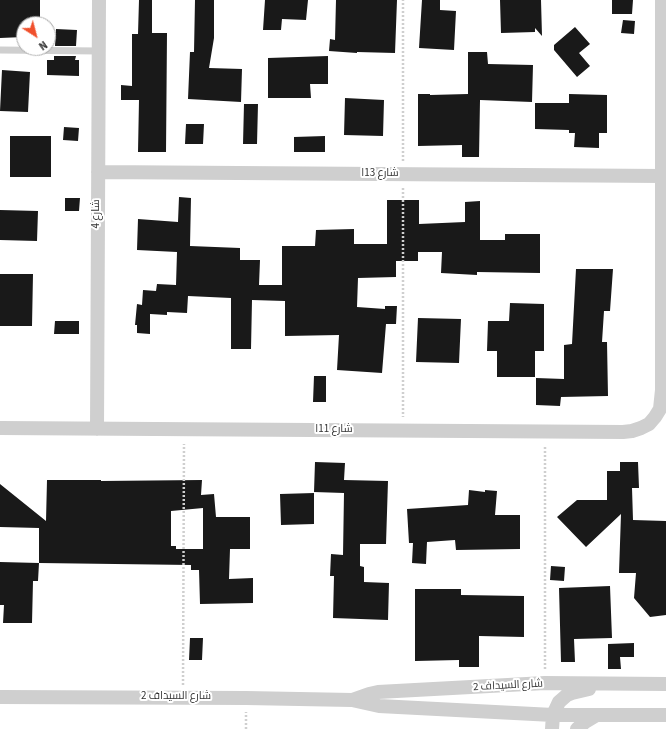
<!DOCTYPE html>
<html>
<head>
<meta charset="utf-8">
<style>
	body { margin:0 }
	#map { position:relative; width:666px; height:729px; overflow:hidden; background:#fff; font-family:"Source Sans 3",sans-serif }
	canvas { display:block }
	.north { position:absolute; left:16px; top:16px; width:40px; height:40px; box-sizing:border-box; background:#fff; border:1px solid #adadad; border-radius:50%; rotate:144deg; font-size:11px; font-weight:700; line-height:16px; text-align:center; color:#323232 }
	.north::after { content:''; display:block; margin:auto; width:14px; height:18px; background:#f0502c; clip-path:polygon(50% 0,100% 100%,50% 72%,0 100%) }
</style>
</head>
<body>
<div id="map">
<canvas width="666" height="729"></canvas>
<div class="north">N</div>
</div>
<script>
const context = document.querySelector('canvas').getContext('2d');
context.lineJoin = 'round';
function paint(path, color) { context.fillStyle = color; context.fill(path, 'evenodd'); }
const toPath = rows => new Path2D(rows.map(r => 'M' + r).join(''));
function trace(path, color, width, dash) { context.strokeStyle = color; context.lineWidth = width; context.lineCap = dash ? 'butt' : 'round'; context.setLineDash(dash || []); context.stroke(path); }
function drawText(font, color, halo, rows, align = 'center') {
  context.font = font + ' "Source Sans 3",Cairo,sans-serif'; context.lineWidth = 4; context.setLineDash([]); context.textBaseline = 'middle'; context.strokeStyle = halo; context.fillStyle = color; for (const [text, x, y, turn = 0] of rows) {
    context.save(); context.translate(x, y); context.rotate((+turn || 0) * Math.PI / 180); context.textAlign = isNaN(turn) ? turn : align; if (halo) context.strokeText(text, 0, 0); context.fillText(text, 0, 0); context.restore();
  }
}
const building = toPath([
	[0,0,40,0,40,24,24,24,24,37,0,38],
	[139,0,152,0,152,33,167,33,166,152,138,152,139,100,121,100,121,85,132,86,132,34,138,34],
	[195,0,214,0,214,38,209,68,242,69,241,102,188,99,190,52,194,52],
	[265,0,308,0,306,20,282,19,281,30,263,30],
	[336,0,397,0,395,53,357,52,357,53,329,51,330,39,335,40],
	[422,0,440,0,440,10,456,11,454,50,419,48],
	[500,0,541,0,542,36,535,28,535,32,501,33],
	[612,0,633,0,632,14,612,14],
	[623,20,635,21,634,34,621,33],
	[575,27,590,44,579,53,590,66,577,77,554,50,554,45],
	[56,29,77,30,76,46,55,46],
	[468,52,487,52,488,64,533,65,532,102,480,100,479,157,462,157,462,145,418,146,418,94,430,94,430,95,468,94],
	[54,56,76,56,75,60,79,60,79,76,47,75,47,60,54,60],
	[328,56,328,84,310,84,311,98,268,98,268,58],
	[2,70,30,72,28,112,0,111],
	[569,94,607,95,607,133,599,133,599,148,574,147,575,133,569,133,569,130,535,129,535,103,569,103],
	[345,98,384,100,383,136,344,135],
	[244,104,258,104,257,144,243,144],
	[186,124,204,124,203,144,185,144],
	[64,127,79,128,78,141,63,140],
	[10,136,51,136,51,177,10,177],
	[325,136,325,152,294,152,294,137],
	[179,197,191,198,190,246,240,248,240,260,260,260,259,285,282,285,282,246,315,246,316,230,354,229,354,244,387,244,387,200,419,200,419,224,465,222,465,202,480,201,480,240,505,240,505,234,540,234,540,273,477,272,477,275,441,273,442,252,418,252,418,261,396,261,396,277,358,278,357,307,385,309,385,306,397,306,396,324,386,324,382,373,337,370,339,335,285,336,285,301,252,300,251,349,231,349,231,298,188,296,187,313,167,312,167,315,150,314,150,334,137,333,137,325,135,325,137,304,142,305,143,290,156,291,157,284,176,285,177,252,137,250,138,219,178,222],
	[65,198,80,198,79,211,65,211],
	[0,210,38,211,37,241,0,240],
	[576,269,613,269,610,311,604,311,602,342,607,342,608,396,561,397,560,406,536,405,536,378,564,379,564,345,572,344],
	[0,274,33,274,32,326,0,326],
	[510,303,544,304,544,351,535,351,535,377,497,377,497,351,487,351,488,321,509,321],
	[418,318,461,319,459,363,416,362],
	[55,321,79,321,79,334,54,334],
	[314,376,326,376,326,402,313,402],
	[315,462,345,463,344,480,388,481,386,544,360,544,360,566,364,567,364,582,389,583,388,620,333,618,334,576,330,576,331,554,343,555,344,493,314,492],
	[620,462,638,462,639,488,632,488,633,520,666,521,666,615,650,617,634,598,636,573,619,573,621,514,586,547,557,517,577,500,607,500,607,471,620,471],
	[47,480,101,480,101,481,202,480,201,495,214,494,216,517,250,517,250,549,230,549,229,579,253,578,253,603,200,604,199,570,191,570,191,565,39,563,39,528,0,527,0,484,46,521],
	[203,508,203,549,176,549,176,546,171,546,171,511],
	[469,490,485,492,485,490,497,491,495,515,520,515,520,549,456,550,455,540,427,542,426,564,412,563,413,543,409,543,407,509,468,505],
	[314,493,314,524,281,525,280,494],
	[0,562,39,563,38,581,33,581,32,623,3,623,4,605,0,605],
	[551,566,565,567,564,581,550,580],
	[610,586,612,638,574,639,575,662,561,662,559,588],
	[415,589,461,589,461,595,524,596,524,637,479,636,479,667,459,667,459,660,415,661],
	[190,638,203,638,202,660,189,660],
	[634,643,634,657,620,657,621,669,608,669,608,644]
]);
const path = toPath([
	[403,161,403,0],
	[403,188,403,417],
	[545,669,545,446],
	[183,685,184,444],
	[246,729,246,712]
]);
const lane = toPath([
	[0,50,99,51]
]);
const street = toPath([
	[98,172,662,176],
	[0,428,623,432,632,431,641,428,649,424,655,417,660,409,662,390,662,0],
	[97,429,99,0],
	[0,697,246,698,352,700,379,706,553,715,666,715],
	[352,700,369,694,378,692,545,683,666,684],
	[552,729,553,715,559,702,567,695,572,693,589,689],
	[577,729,585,722,595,716]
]);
const streetNames = [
	["شارع 13ا",380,174],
	["شارع 4",97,214,-90],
	["شارع 11ا",334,430],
	["شارع السيداف 2",508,686,-3],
	["شارع السيداف 2",176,697]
];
paint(building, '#191919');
trace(path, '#cfcfcf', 2.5, [2, 2]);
trace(lane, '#cfcfcf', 7);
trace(street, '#cfcfcf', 14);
drawText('11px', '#323232', '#fff', streetNames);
</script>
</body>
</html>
